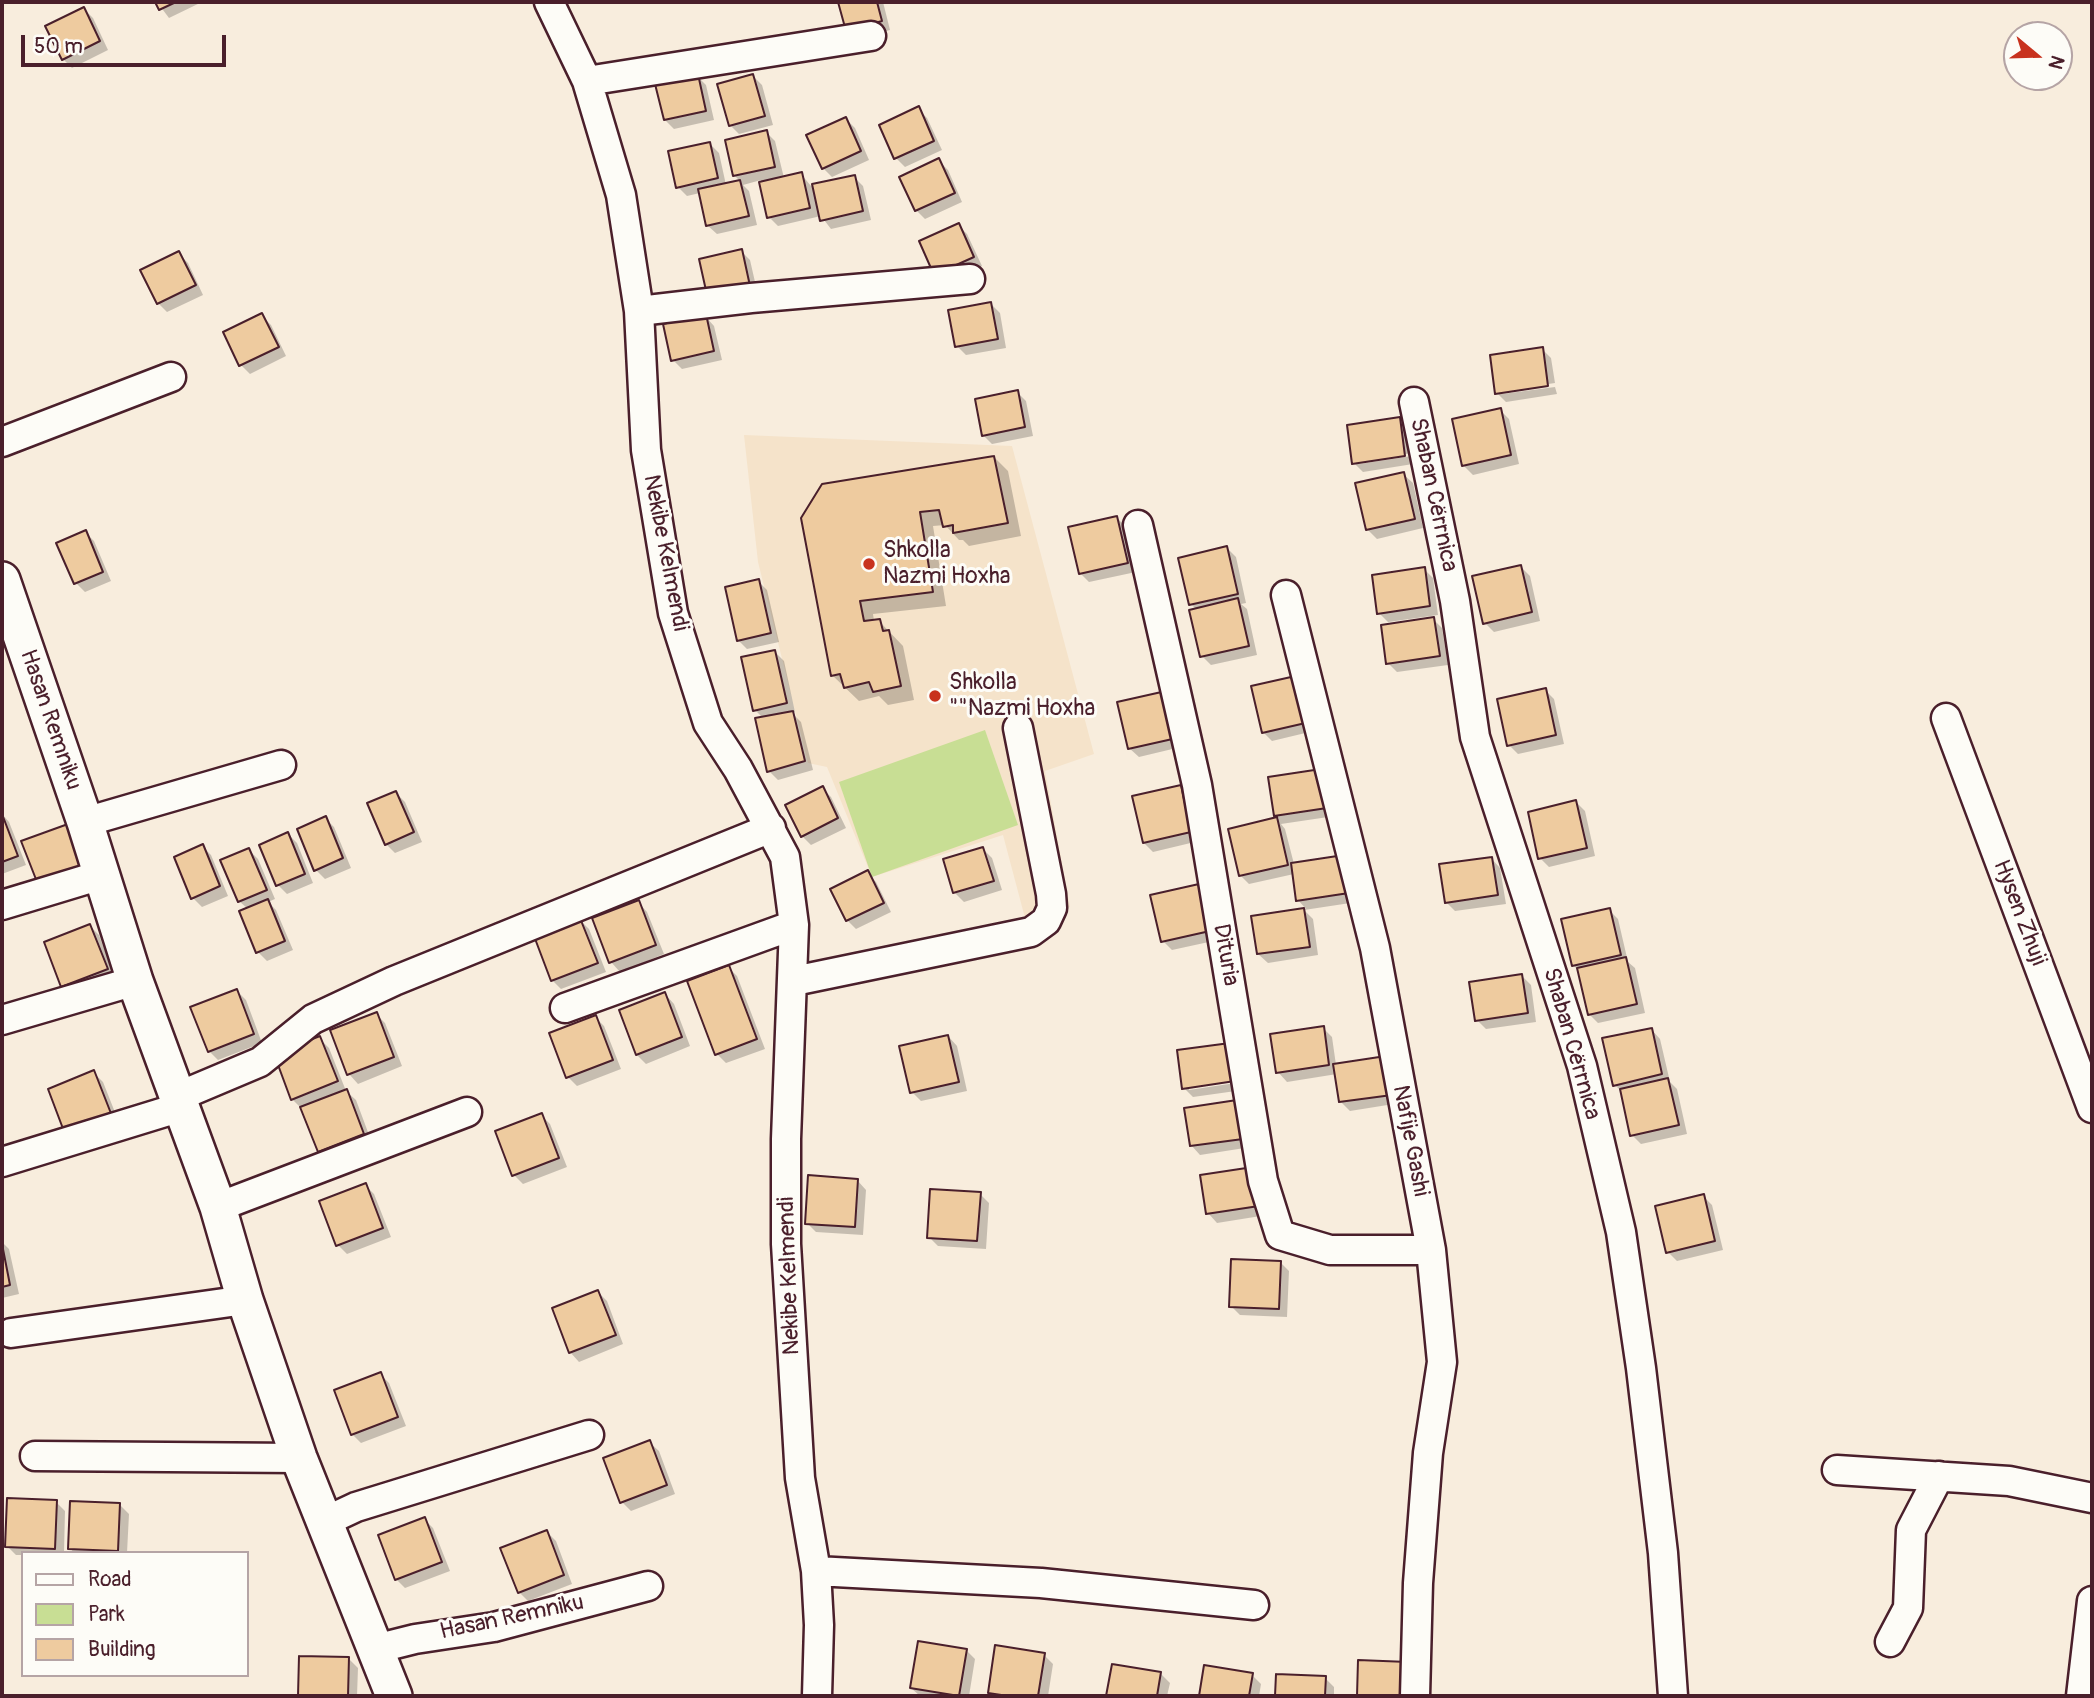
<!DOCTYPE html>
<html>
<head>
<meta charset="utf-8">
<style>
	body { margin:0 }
	#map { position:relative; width:2094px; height:1698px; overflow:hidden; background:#f8eddd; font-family:Pangolin,sans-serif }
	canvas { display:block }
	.frame { position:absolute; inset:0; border:4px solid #4a1f2b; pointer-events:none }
	.legend { position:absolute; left:21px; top:1551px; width:228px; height:126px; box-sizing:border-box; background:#fdfcf7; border:2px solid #b5a4a5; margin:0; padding:9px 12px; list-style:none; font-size:21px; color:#4a1f2b }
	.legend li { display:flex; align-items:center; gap:14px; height:35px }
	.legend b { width:35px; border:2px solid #b5a4a5 }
	.north { position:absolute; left:2003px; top:21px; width:70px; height:70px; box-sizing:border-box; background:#fdfcf7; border:2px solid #b5a4a5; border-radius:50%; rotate:109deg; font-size:19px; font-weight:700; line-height:28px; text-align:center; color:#4a1f2b }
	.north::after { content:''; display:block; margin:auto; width:24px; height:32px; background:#c8321e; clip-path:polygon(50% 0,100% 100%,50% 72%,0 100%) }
	.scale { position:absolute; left:21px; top:35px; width:205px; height:32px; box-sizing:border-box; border:4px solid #4a1f2b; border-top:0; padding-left:9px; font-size:21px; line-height:24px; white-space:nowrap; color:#4a1f2b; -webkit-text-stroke:5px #fdfcf7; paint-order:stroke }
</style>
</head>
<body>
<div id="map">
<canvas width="2094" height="1698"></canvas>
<div class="frame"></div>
<ul class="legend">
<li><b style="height:9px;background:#fdfcf7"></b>Road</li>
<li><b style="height:19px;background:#c8de94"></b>Park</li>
<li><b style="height:19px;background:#eecb9f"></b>Building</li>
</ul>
<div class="north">N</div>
<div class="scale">50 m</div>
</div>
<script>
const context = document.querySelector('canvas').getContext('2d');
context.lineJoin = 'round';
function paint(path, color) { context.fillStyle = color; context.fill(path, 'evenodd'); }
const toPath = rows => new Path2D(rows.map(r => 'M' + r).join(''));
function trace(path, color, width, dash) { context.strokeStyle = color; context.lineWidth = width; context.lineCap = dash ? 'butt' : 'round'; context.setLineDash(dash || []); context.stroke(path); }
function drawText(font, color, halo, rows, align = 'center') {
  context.font = font + ' Pangolin,sans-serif'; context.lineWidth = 6; context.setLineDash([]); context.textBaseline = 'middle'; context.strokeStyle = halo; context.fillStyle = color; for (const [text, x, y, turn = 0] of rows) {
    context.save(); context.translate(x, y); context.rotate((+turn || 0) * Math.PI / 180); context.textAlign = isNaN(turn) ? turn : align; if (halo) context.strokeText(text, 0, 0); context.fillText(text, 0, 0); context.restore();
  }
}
const built = toPath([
	[744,435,1012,446,1094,754,1045,771,1070,907,1025,918,1003,835,872,877,827,767,808,763,758,562]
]);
const green = toPath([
	[985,730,1018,825,872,877,839,782]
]);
const shadow = toPath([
	[157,2,202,2,169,18],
	[840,2,883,2,890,30,857,39,848,30],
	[84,9,93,18,108,50,72,68,63,59],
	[697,76,706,85,714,120,674,129,665,120],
	[753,76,762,85,773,125,739,134,730,125],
	[918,109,927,118,942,150,905,167,896,158],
	[846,119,855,128,869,160,832,177,823,168],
	[766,132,775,141,784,178,801,174,811,186,854,177,863,186,871,220,831,229,821,216,778,226,769,217,761,180,743,185,749,191,757,225,717,234,707,225,700,193,687,196,678,187,710,144,719,153,726,185,740,181,734,175],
	[938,160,948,170,962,202,925,219,916,210],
	[958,225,967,234,982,266,945,283],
	[741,251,750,260,758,295,718,304],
	[179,254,188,263,203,295,167,312,158,303],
	[991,304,1000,313,1006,348,966,355,957,346],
	[262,316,271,325,286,356,250,374,241,365],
	[705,316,714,326,722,360,682,369,673,360],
	[1542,349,1551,358,1555,383,1502,391,1502,394,1555,387,1557,394,1506,402,1497,393],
	[1017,392,1026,401,1033,436,992,444,983,435],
	[1500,410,1509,419,1519,464,1473,475,1464,466,1454,421],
	[1399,419,1408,428,1412,453,1359,461,1359,464,1412,456,1413,464,1363,472,1354,463],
	[994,457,1008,471,1021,536,969,546,963,540,959,540,945,525,933,526,946,606,873,614,874,621,879,621,903,646,914,700,888,705,879,696,859,701,832,675,803,519],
	[1403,474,1413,483,1423,528,1377,539,1368,530],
	[1117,518,1126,527,1136,572,1089,582,1080,573],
	[85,532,94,541,111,581,85,592,76,583,59,543],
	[1227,548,1236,557,1246,603,1241,604,1247,609,1257,655,1211,665,1202,656,1197,610,1191,604],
	[1521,567,1530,576,1540,621,1494,632,1485,623],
	[1424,569,1433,578,1438,615,1388,622,1379,613],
	[758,581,767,590,779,642,747,649,738,640],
	[1433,619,1442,628,1448,665,1397,672,1388,663],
	[775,652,784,661,795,712,792,713,801,722,813,770,778,780,769,771,763,718,755,710],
	[1253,687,1318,730,1272,741,1263,732],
	[1545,690,1554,699,1564,744,1518,754,1509,745],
	[1119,703,1185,746,1139,757,1129,748],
	[1320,771,1335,816,1281,824,1285,829,1294,864,1343,857,1357,902,1304,910,1313,919,1318,955,1268,963,1258,954,1253,917,1306,909,1298,900,1294,874,1249,884,1240,875,1230,830,1279,819,1275,815],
	[1180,787,1189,796,1199,841,1153,852,1144,843],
	[822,788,831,797,846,828,811,845,802,836],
	[396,793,405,802,422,842,395,853,386,844],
	[1576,802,1585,811,1595,856,1549,867,1540,858],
	[2,814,9,822,26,865,2,874],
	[325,818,334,827,351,868,325,879,316,870],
	[288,834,297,843,313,883,287,894,278,885,261,846],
	[202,846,211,855,228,896,202,907,193,898],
	[983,849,992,858,1002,890,964,902,955,893,945,860],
	[249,850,258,859,275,899,268,902,276,910,293,950,267,961,258,952,248,909,239,901],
	[1491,858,1500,868,1506,904,1455,911,1446,902],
	[867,873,876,882,891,912,856,929,847,920,832,890],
	[1199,885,1208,895,1218,940,1172,950,1163,941],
	[638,902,647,912,664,954,620,972,611,962,594,919],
	[1609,910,1618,919,1628,962,1635,968,1645,1013,1598,1023,1589,1014,1580,972,1573,965],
	[580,920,589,929,606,972,561,989,552,980],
	[90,926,99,935,115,978,72,995,62,986],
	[728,967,737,976,765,1049,726,1063,717,1054,689,982],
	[1522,976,1531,985,1536,1022,1486,1029,1477,1020],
	[237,991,246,1000,262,1043,218,1060,209,1051],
	[665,994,674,1004,690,1046,646,1064,637,1055,621,1011],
	[376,1014,385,1023,402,1066,358,1084,349,1074,332,1031],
	[595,1017,604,1026,621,1069,577,1086,568,1077],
	[1323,1028,1332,1037,1336,1065,1386,1058,1400,1103,1350,1111,1341,1102,1337,1074,1287,1082,1278,1072],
	[1651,1029,1660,1039,1670,1082,1677,1089,1687,1134,1641,1144,1632,1135,1622,1092,1615,1085],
	[948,1036,957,1046,967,1091,921,1101,912,1092],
	[320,1039,329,1048,346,1091,356,1100,372,1143,328,1160,319,1151,301,1108,292,1099],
	[94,1073,103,1082,120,1125,76,1142],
	[1242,1082,1243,1090,1193,1097,1184,1088,1189,1086,1189,1090],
	[1236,1102,1251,1147,1200,1155,1191,1145],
	[541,1115,550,1124,567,1167,523,1184,514,1175],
	[1253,1169,1267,1215,1217,1223,1208,1213],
	[857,1180,866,1190,863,1235,816,1232,807,1223],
	[365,1185,374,1194,391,1237,347,1254,338,1245],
	[980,1194,989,1203,986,1249,938,1246,929,1237],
	[1703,1196,1712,1205,1723,1250,1677,1261,1668,1252],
	[2,1242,9,1249,19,1294,2,1298],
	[1280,1262,1289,1271,1287,1317,1240,1315,1231,1306],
	[598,1292,607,1301,623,1344,579,1362,570,1352],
	[380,1374,389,1383,406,1426,361,1443,352,1434],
	[649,1442,659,1451,675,1494,631,1511,622,1502,605,1459],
	[56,1502,65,1511,64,1553,23,1553,23,1555,16,1555,7,1546],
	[119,1504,129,1514,127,1553,74,1553,70,1548],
	[424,1519,433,1528,450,1571,405,1588,396,1579],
	[547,1532,556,1541,572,1584,528,1601,519,1592],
	[966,1650,975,1659,969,1696,920,1696,911,1688],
	[1044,1655,1053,1664,1048,1696,993,1696,989,1692],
	[301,1657,349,1659,358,1668,357,1696,299,1696],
	[1113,1666,1161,1674,1170,1683,1167,1696,1108,1696],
	[1205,1667,1252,1675,1261,1684,1259,1696,1201,1696],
	[1277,1676,1325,1678,1334,1687,1334,1696,1277,1696]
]);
const building = toPath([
	[155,2,176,2,159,10,155,2],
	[838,2,877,2,882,21,846,31,838,2],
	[84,7,100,41,62,60,45,26,84,7],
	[698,74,706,111,664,120,655,84,698,74],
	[753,74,765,116,729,126,717,84,753,74],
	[919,106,934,141,894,159,879,125,919,106],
	[846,117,861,151,822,169,806,135,846,117],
	[767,130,775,167,733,176,725,140,767,130],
	[710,142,718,178,676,188,668,151,710,142],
	[939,158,955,193,915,211,899,177,939,158],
	[802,172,810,208,767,218,759,182,802,172],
	[855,175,863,211,820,221,812,184,855,175],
	[740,180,749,216,706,226,698,189,740,180],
	[959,223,974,257,934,275,919,241,959,223],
	[742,249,750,286,707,295,699,259,742,249],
	[179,251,196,285,157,304,140,270,179,251],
	[991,302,998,339,955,347,948,310,991,302],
	[262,313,279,347,239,366,223,332,262,313],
	[706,314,714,351,671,361,663,324,706,314],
	[1543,347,1548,386,1495,394,1490,355,1543,347],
	[1018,390,1025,427,982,436,975,399,1018,390],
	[1501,408,1511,455,1462,466,1452,419,1501,408],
	[1400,417,1405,456,1352,464,1347,425,1400,417],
	[994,456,1008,523,953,533,953,525,943,527,939,510,920,512,933,592,860,601,864,621,880,619,883,631,889,630,901,686,873,692,869,682,844,688,840,674,831,676,801,518,822,484,994,456],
	[1404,472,1415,519,1366,530,1355,483,1404,472],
	[1117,516,1128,563,1079,574,1068,527,1117,516],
	[86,530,103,572,74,584,56,543,86,530],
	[1227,546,1238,594,1189,605,1178,558,1227,546],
	[1521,565,1532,612,1483,624,1472,576,1521,565],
	[1425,567,1430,606,1377,614,1372,575,1425,567],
	[759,579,771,633,737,641,725,587,759,579],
	[1238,598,1249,646,1200,657,1189,610,1238,598],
	[1434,617,1440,656,1386,664,1381,625,1434,617],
	[775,650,787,703,753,711,741,657,775,650],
	[1300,675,1310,722,1262,733,1251,686,1300,675],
	[1546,688,1556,735,1507,746,1497,699,1546,688],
	[1166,691,1177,738,1128,749,1117,702,1166,691],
	[793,711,805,761,767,772,755,718,793,711],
	[1321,769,1327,808,1274,816,1268,777,1321,769],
	[1181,785,1191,832,1143,843,1132,796,1181,785],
	[823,786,838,818,801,837,785,805,823,786],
	[396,791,414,832,385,845,367,803,396,791],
	[1576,800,1587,848,1538,859,1528,812,1576,800],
	[2,814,18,856,2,862,2,814],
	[326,816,343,858,314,871,297,829,326,816],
	[1277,817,1288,865,1239,876,1228,829,1277,817],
	[68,824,85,869,39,887,21,841,68,824],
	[288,832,305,874,276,886,259,845,288,832],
	[203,844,220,886,191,899,174,857,203,844],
	[983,847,994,881,953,893,943,859,983,847],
	[249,848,267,890,238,902,220,860,249,848],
	[1344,855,1349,893,1296,901,1291,863,1344,855],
	[1492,857,1498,895,1445,903,1439,864,1492,857],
	[868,870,884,903,846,921,830,889,868,870],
	[1199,884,1210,931,1161,942,1150,895,1199,884],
	[268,899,285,941,256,953,239,911,268,899],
	[639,900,656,945,609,963,592,918,639,900],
	[1304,908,1310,947,1257,954,1251,916,1304,908],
	[1610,908,1621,955,1572,966,1561,919,1610,908],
	[580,918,598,963,551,981,534,936,580,918],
	[90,924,108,969,61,987,44,942,90,924],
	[1626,957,1637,1004,1588,1015,1577,968,1626,957],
	[729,965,757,1039,715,1055,687,981,729,965],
	[1522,974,1528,1013,1475,1021,1469,982,1522,974],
	[237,989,254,1034,208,1052,190,1007,237,989],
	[665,992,682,1037,636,1055,619,1010,665,992],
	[377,1012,394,1057,347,1075,330,1030,377,1012],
	[596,1015,613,1060,566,1078,549,1033,596,1015],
	[1324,1026,1329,1065,1276,1073,1270,1034,1324,1026],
	[1652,1028,1662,1074,1613,1086,1602,1038,1652,1028],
	[948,1035,959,1082,910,1093,899,1046,948,1035],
	[320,1036,338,1081,291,1100,274,1054,320,1036],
	[1230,1043,1235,1081,1182,1089,1177,1050,1230,1043],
	[1386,1056,1392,1095,1339,1102,1333,1064,1386,1056],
	[94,1070,112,1116,65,1134,48,1089,94,1070],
	[1668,1078,1679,1125,1630,1136,1620,1089,1668,1078],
	[347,1089,364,1134,318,1152,300,1107,347,1089],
	[1237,1100,1243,1139,1190,1146,1184,1108,1237,1100],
	[542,1113,559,1158,512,1176,495,1131,542,1113],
	[1253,1167,1259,1206,1206,1214,1200,1175,1253,1167],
	[808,1175,858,1179,855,1227,805,1224,808,1175],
	[366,1183,383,1228,336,1246,319,1201,366,1183],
	[930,1189,981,1192,977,1241,927,1238,930,1189],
	[1704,1194,1715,1241,1666,1253,1655,1206,1704,1194],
	[2,1244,10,1285,2,1287,2,1244],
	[1231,1259,1281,1261,1279,1309,1229,1307,1231,1259],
	[598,1290,616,1335,569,1353,552,1308,598,1290],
	[381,1372,398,1417,351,1435,334,1390,381,1372],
	[650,1440,667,1485,620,1503,603,1458,650,1440],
	[7,1498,57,1500,55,1549,5,1547,7,1498],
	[70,1501,120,1503,118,1551,68,1549,70,1501],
	[425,1517,442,1562,395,1580,378,1535,425,1517],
	[547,1530,564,1575,518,1593,500,1548,547,1530],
	[918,1641,967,1649,959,1696,910,1688,918,1641],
	[995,1645,1045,1653,1038,1696,1008,1696,988,1693,995,1645],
	[299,1656,349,1657,348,1696,298,1696,299,1656],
	[1358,1660,1408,1662,1407,1696,1357,1696,1358,1660],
	[1112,1664,1161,1672,1157,1696,1106,1696,1112,1664],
	[1204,1665,1253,1673,1249,1696,1199,1696,1204,1665],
	[1276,1674,1326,1676,1325,1696,1275,1696,1276,1674]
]);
const minor = toPath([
	[549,2,587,81,621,195,639,311,646,450,673,613,708,723,738,769,785,857,794,925,786,1139,786,1244,800,1478,816,1571,819,1625,817,1696],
	[587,81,871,36],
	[639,311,751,298,970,279],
	[1414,402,1455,601,1475,737,1582,1066,1621,1232,1641,1368,1663,1553,1673,1696],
	[2,442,171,377],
	[1138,525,1197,785,1263,1181,1280,1235,1330,1250,1431,1250],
	[1286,595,1375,948,1431,1250,1442,1362,1428,1453,1418,1583,1415,1696],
	[1946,718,2092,1108],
	[85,822,281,765],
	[2,905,101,875],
	[794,981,1031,932,1046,921,1052,908,1051,894,1018,728],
	[565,1008,794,925],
	[2,1020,135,981],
	[177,1097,260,1062,313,1019,394,981,771,828],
	[2,1162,181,1107],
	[218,1207,467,1112],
	[11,1333,245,1300],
	[35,1456,299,1458],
	[1837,1470,2009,1481,2092,1498],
	[324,1522,356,1507,589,1435],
	[816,1571,1041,1583,1254,1605],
	[1890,1642,1908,1608,1911,1530,1939,1476],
	[375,1649,415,1639,494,1627,648,1586],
	[2081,1696,2092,1601]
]);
const tertiary = toPath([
	[2,580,85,822,135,981,218,1207,245,1300,299,1458,394,1696]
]);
const markers = [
	[869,564,7,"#c8321e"],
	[935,696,7,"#c8321e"]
];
const streetNames = [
	["Shaban Cërrnica",1433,495,78],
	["Nekibe Kelmendi",665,553,79],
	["Hasan Remniku",50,720,71],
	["Hysen Zhuji",2019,913,69],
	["Dituria",1225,955,80],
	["Shaban Cërrnica",1571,1044,74],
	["Nafije Gashi",1410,1141,79],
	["Nekibe Kelmendi",790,1276,-92],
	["Hasan Remniku",512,1618,-12]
];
const poiNames = [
	["Shkolla",883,551],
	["Nazmi Hoxha",883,577],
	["Shkolla",949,683],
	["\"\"Nazmi Hoxha",949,709]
];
paint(built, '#f5e3ca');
paint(green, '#c8de94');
paint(shadow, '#0003');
paint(building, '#eecb9f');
trace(building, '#4a1f2b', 2);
trace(minor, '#4a1f2b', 33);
trace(tertiary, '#4a1f2b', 40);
trace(minor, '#fdfcf7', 28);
trace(tertiary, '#fdfcf7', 35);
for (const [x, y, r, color] of markers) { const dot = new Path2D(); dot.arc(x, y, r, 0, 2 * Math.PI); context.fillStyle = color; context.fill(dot); trace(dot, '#fdfcf7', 2.5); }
drawText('23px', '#4a1f2b', '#fdfcf7', streetNames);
drawText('23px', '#4a1f2b', '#fdfcf7', poiNames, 'left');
</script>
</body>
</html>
